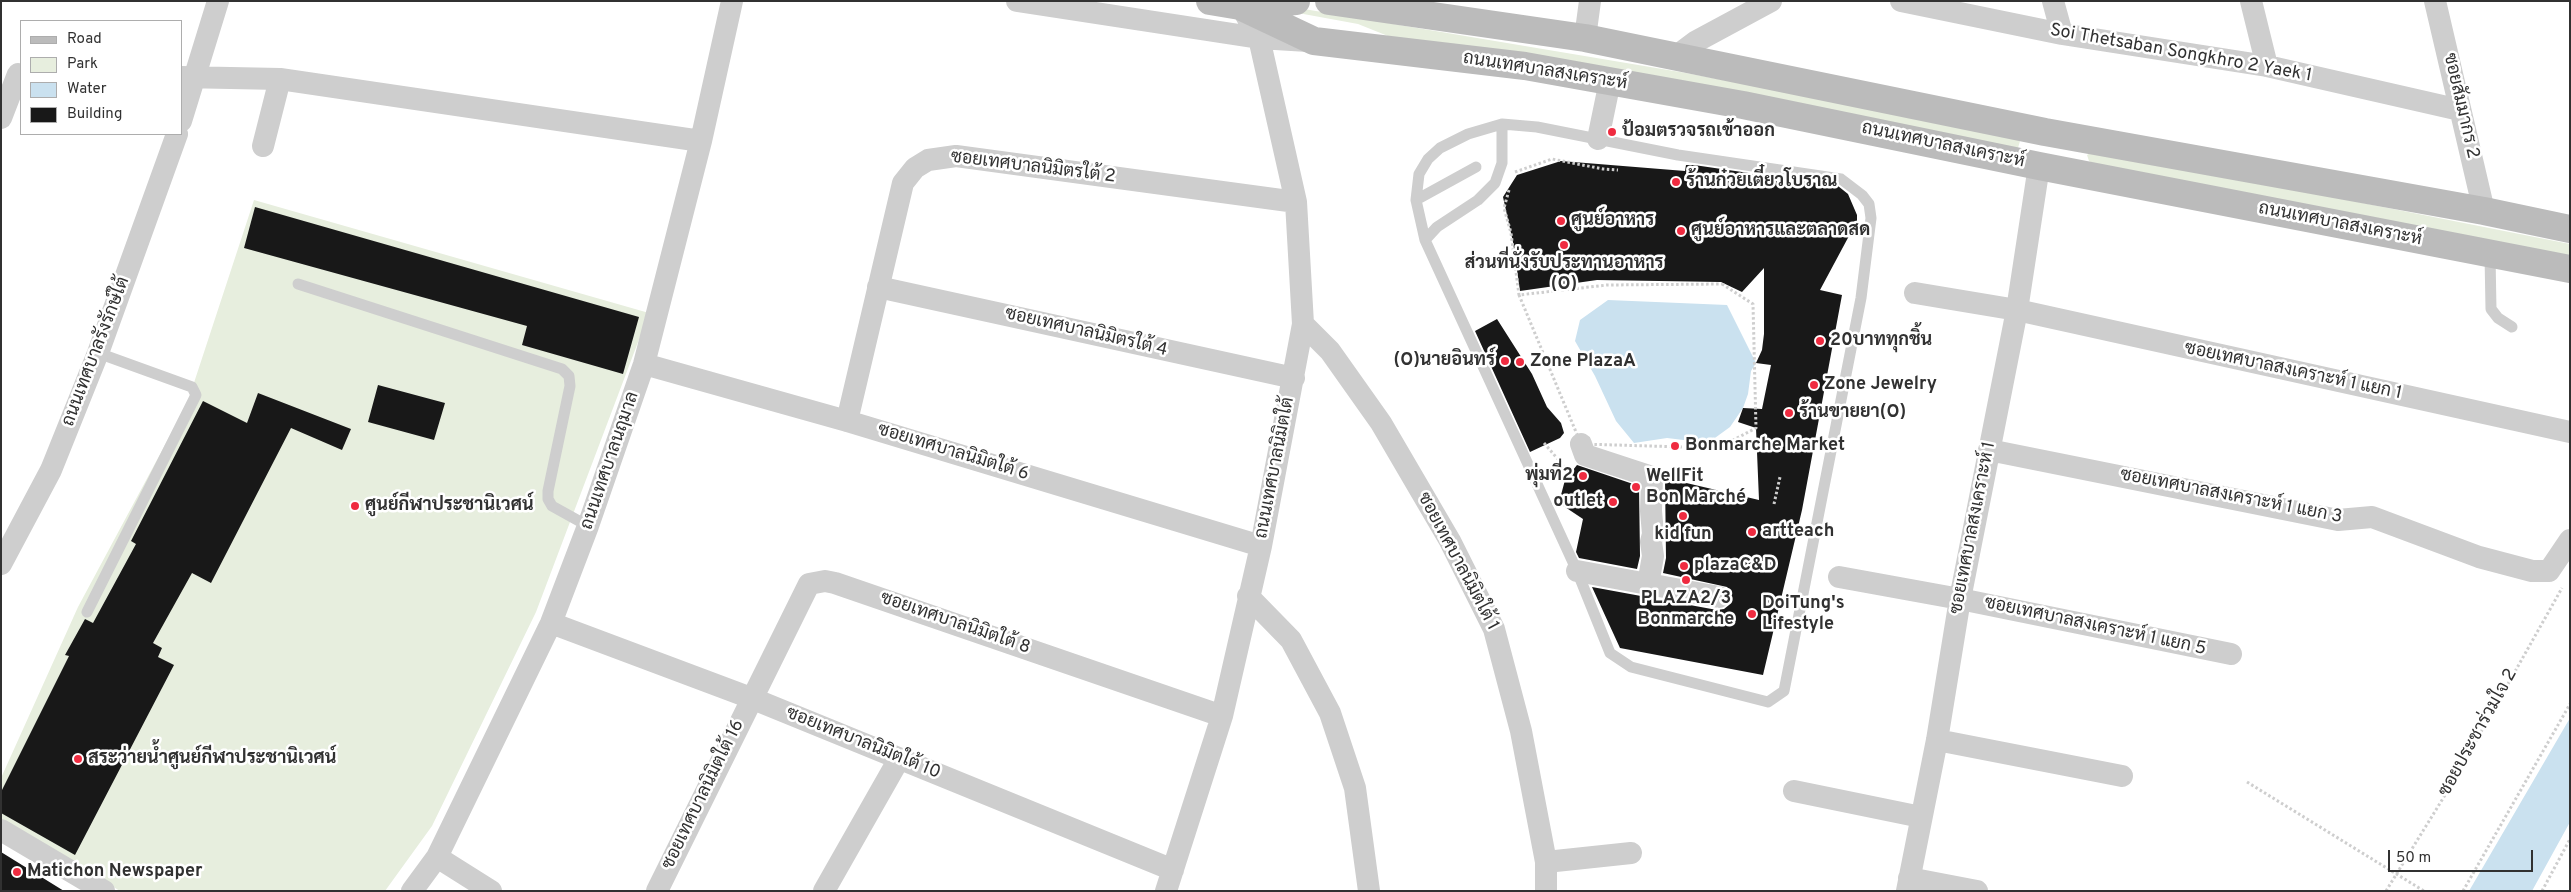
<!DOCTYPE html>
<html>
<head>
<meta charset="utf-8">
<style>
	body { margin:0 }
	#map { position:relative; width:2571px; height:892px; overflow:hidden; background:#fff; font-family:Overpass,sans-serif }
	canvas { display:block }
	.frame { position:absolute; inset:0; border:2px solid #313131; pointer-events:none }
	.legend { position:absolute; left:20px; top:20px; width:162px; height:115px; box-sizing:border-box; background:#fff; border:1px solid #adadad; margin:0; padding:6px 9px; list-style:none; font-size:15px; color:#313131 }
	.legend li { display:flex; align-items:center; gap:10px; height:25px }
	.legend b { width:25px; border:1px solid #adadad }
	.scale { position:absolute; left:2388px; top:850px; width:145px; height:22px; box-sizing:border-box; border:2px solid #313131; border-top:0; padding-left:6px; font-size:15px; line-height:18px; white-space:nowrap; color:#313131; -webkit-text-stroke:4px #fff; paint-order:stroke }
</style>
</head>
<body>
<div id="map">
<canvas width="2571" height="892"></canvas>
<div class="frame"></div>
<ul class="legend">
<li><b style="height:6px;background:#bbb"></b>Road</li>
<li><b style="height:14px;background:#e7eede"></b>Park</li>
<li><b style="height:14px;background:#cae1ef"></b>Water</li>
<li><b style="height:14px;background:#181818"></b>Building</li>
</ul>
<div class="scale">50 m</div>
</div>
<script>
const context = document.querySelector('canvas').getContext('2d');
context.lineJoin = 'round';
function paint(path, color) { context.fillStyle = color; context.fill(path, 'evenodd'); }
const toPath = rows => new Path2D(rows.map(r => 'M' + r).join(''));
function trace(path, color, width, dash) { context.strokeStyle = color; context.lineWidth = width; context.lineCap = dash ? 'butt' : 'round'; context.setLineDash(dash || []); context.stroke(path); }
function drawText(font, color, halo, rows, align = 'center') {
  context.font = font + ' Overpass,Sarabun,sans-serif'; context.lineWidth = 5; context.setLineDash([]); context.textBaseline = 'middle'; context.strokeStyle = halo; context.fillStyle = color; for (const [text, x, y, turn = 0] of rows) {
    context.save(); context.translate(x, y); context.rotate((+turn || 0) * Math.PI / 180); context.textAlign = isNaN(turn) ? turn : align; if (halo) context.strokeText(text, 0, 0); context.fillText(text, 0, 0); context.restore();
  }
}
const green = toPath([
	[1304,9,1686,73,2015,136,2020,141,2018,148,2011,151,1393,38,1358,24,1298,13],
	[2095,150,2570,244,2570,258,2095,165,2089,161,2087,155],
	[254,200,649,313,536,612,432,826,385,891,120,891,1,819,1,778,78,607,187,404]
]);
const water = toPath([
	[1608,300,1727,305,1756,363,1751,371,1748,394,1743,408,1730,427,1708,443,1667,438,1634,443,1616,421,1595,376,1575,341,1580,320],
	[2570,718,2570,822,2532,891,2469,891]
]);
const building = toPath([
	[1561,161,1685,171,1686,165,1694,165,1838,186,1848,194,1857,215,1857,221,1820,290,1842,295,1802,510,1763,675,1620,648,1592,587,1717,610,1724,609,1729,605,1731,593,1727,587,1663,573,1666,558,1665,478,1759,500,1756,428,1738,422,1743,408,1762,409,1771,365,1756,363,1762,350,1764,334,1764,268,1742,292,1721,282,1597,280,1520,291,1513,242,1503,197,1517,175],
	[255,207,639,317,623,374,522,345,527,326,244,248],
	[1497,319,1532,374,1547,407,1561,423,1564,433,1560,438,1530,452,1475,331],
	[378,385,445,403,434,440,368,422],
	[258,393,351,429,342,450,291,428,211,583,192,573,153,643,162,648,158,657,174,665,75,855,1,813,1,792,69,656,65,655,85,619,93,623,136,544,131,541,203,401,247,423],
	[1577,465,1639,486,1640,556,1637,569,1579,558,1576,552,1583,519,1562,505,1561,495,1565,480],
	[1,852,64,891,1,891]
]);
const path = toPath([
	[1515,172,1552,159,1603,169,1618,170],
	[1509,190,1504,208,1511,233,1519,295],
	[1722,284,1753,304,1756,428,1718,448,1581,444,1519,295,1607,285,1722,284],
	[1544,443,1574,478],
	[1774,504,1780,477],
	[2247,782,2424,891],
	[2386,891,2450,787,2562,588],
	[2463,891,2570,704],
	[2542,891,2570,839]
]);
const lane = toPath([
	[1502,124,1537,127,1678,155,1841,179,1862,195,1869,204,1871,218,1861,298,1784,691,1768,702,1631,667,1610,653,1577,571,1425,240,1437,227,1478,200,1495,183,1502,163,1502,124],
	[1416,200,1476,167],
	[1425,240,1416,200,1419,174,1428,159,1440,148,1468,134,1502,124],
	[2490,255,2491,309,2498,318,2512,327],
	[298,284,562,369,569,376,570,386,548,491,548,499,552,506,588,526],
	[87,612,196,395,192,387,98,353]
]);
const street = toPath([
	[1017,1,1259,38,1308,41],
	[1901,1,2062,34,2267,66,2460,110],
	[2053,1,2062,34],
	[2251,1,2267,66],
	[2435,1,2484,211],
	[1585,38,1590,1],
	[1675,57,1695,42,1771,1],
	[181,77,280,79,701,141],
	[1,118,18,74],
	[181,121,218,1],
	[1598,139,1610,81],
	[263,146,280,79],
	[878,287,1294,378],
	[1915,293,2017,310,2570,432],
	[1303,324,1330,351,1381,423,1450,541,1494,629,1521,731,1546,862,1546,891],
	[644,364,847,421,1261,546],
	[847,421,903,183,915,168,928,160,956,156,1296,202],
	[1581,444,1585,455,1652,477,1651,511,1653,534,1651,542,1653,556,1648,584],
	[1989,450,2338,520,2372,517,2479,557,2532,571,2549,571,2570,540],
	[1,564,51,470,98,353,177,134],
	[1577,571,1719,597],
	[1839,577,1960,599,2231,654],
	[1248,596,1291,640,1330,713,1355,788,1369,891],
	[551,623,751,698,1173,870],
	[1937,740,2122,776],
	[1794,791,1921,817],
	[1,830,104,891],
	[437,857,491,891],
	[1546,862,1631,853],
	[1909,878,1977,891],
	[412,891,437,857,551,623,588,526,644,364,701,141,732,1],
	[657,891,809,584,825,581,835,583,1222,716],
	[824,891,899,759],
	[1166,891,1222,716,1261,546,1303,324,1296,202,1259,38,1238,1],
	[1907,891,1937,740,1960,599,2017,310,2039,166]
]);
const secondary = toPath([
	[1210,1,1240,6,1296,1],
	[1329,1,1585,38,2045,132,2484,211,2570,229],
	[1240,6,1314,41,1525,66,1743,105,2039,166,2570,269]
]);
const markers = [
	[1612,132,5,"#ef2b40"],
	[1676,182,5,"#ef2b40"],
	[1561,221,5,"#ef2b40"],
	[1681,231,5,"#ef2b40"],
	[1564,245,5,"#ef2b40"],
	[1820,341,5,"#ef2b40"],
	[1505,361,5,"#ef2b40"],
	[1520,362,5,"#ef2b40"],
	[1814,385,5,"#ef2b40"],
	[1789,413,5,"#ef2b40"],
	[1675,446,5,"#ef2b40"],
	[1583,476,5,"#ef2b40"],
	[1636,487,5,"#ef2b40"],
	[1613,502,5,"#ef2b40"],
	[355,506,5,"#ef2b40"],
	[1683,516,5,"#ef2b40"],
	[1752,532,5,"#ef2b40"],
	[1684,566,5,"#ef2b40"],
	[1686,580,5,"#ef2b40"],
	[1752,614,5,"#ef2b40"],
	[78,759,5,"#ef2b40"],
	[17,872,5,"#ef2b40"]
];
const streetNames = [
	["Soi Thetsaban Songkhro 2 Yaek 1",2181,54,10],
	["ถนนเทศบาลสงเคราะห์",1545,72,9],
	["ซอยสัมมากร 2",2460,106,77],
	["ถนนเทศบาลสงเคราะห์",1943,146,12],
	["ซอยเทศบาลนิมิตรใต้ 2",1033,168,7],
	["ถนนเทศบาลสงเคราะห์",2340,225,11],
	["ซอยเทศบาลนิมิตรใต้ 4",1086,333,13],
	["ถนนเทศบาลรังรักษ์ใต้",97,352,-69],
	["ซอยเทศบาลสงเคราะห์ 1 แยก 1",2293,372,12],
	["ซอยเทศบาลนิมิตใต้ 6",953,453,17],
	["ถนนเทศบาลนฤมาล",611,461,-71],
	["ถนนเทศบาลนิมิตใต้",1276,468,-79],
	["ซอยเทศบาลสงเคราะห์ 1 แยก 3",2231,497,11],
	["ซอยเทศบาลสงเคราะห์ 1",1974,528,-79],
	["ซอยเทศบาลนิมิตใต้ 1",1457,562,62],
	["ซอยเทศบาลนิมิตใต้ 8",955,624,19],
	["ซอยเทศบาลสงเคราะห์ 1 แยก 5",2095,627,12],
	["ซอยประชาร่วมใจ 2",2479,733,-61],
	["ซอยเทศบาลนิมิตใต้ 10",863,744,22],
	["ซอยเทศบาลนิมิตใต้ 16",704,795,-64]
];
const poiNames = [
	["ป้อมตรวจรถเข้าออก",1622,132],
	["ร้านก๋วยเตี๋ยวโบราณ",1686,182],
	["ศูนย์อาหาร",1571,221],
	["ศูนย์อาหารและตลาดสด",1691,231],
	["ส่วนที่นั่งรับประทานอาหาร",1564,264,"center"],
	["(O)",1564,285,"center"],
	["20บาททุกชิ้น",1830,341],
	["(O)นายอินทร์",1495,361,"right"],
	["Zone PlazaA",1530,362],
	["Zone Jewelry",1824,385],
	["ร้านขายยา(O)",1799,413],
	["Bonmarche Market",1685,446],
	["พุ่มที่2",1573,476,"right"],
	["WellFit",1646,477],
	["Bon Marché",1646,498],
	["outlet",1603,502,"right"],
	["ศูนย์กีฬาประชานิเวศน์",365,506],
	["artteach",1762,532],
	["kid fun",1683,535,"center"],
	["plazaC&D",1694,566],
	["PLAZA2/3",1686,599,"center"],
	["Bonmarche",1686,620,"center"],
	["DoiTung's",1762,604],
	["Lifestyle",1762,625],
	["สระว่ายน้ำศูนย์กีฬาประชานิเวศน์",88,759],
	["Matichon Newspaper",27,872]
];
paint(green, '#e7eede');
paint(water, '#cae1ef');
paint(building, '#181818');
trace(path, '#cecece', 3, [2.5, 2.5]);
trace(lane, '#cecece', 11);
trace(street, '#cecece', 22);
trace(secondary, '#bbb', 28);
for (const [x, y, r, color] of markers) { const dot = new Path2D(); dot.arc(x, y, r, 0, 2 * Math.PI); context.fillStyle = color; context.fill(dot); trace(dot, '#fff', 2); }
drawText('18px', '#313131', '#fff', streetNames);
drawText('bold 18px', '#313131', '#fff', poiNames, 'left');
</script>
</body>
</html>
